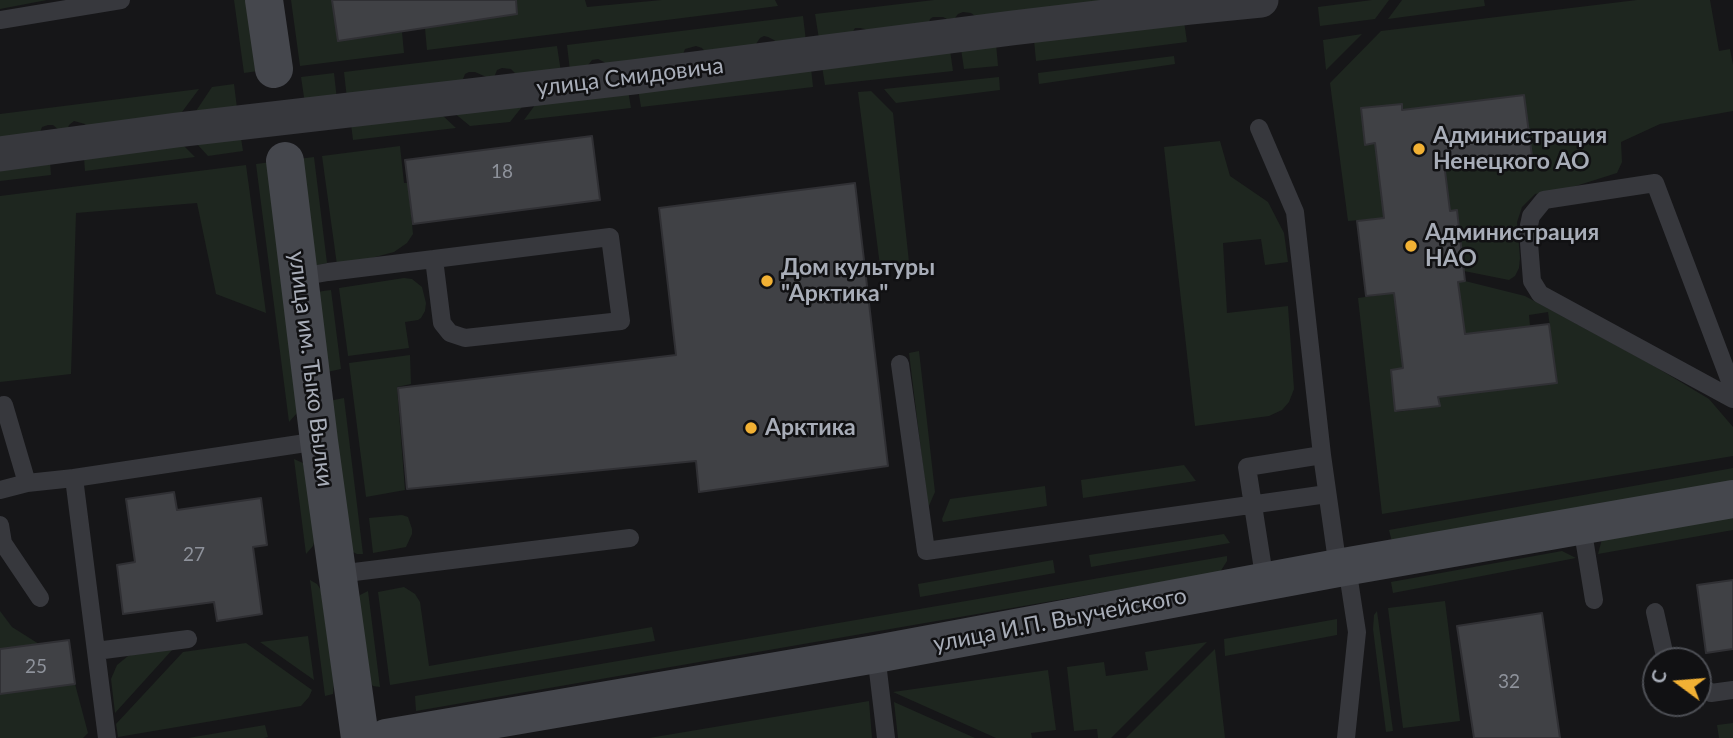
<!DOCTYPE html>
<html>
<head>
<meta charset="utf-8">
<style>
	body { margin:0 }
	#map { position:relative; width:1733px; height:738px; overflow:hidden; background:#161618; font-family:Lato,sans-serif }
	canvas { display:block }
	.north { position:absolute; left:1642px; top:647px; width:70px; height:70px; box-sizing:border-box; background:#111113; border:2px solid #4d4f55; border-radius:50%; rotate:286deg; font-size:19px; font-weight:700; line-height:28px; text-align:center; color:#a8adb8 }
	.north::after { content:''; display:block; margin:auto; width:24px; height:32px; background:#f2b134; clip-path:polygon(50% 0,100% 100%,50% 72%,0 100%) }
</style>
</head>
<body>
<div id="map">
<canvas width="1733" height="738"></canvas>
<div class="north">С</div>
</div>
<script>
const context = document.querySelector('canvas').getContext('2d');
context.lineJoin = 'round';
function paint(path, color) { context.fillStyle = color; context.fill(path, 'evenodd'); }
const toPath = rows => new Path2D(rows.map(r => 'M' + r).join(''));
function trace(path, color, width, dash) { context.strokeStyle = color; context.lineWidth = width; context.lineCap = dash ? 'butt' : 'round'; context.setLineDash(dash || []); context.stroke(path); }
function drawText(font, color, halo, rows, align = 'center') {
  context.font = font + ' Lato,sans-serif'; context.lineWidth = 5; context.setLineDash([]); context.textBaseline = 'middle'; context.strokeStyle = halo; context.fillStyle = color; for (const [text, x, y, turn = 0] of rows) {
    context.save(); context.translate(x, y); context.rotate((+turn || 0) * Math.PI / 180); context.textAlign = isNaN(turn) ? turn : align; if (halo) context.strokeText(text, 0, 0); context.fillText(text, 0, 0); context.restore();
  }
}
const green = toPath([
	[0,0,47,0,0,9],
	[234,0,247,0,258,71,244,73],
	[291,0,332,0,338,41,402,32,404,53,300,66],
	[496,0,585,0,587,7,662,0,775,0,778,6,427,50,425,28,498,17],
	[934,0,1134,0,975,16,971,13,963,12,958,14,955,18,947,19,943,17,933,17,930,19,928,26,869,33,865,29,860,28,855,28,851,35,819,39,815,14],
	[1372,0,1389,0,1375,19,1320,26,1318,7],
	[1402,0,1484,0,1485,6,1388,19],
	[1637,0,1710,0,1719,51,1730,49,1733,65,1733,111,1660,124,1621,142,1622,162,1617,173,1563,190,1535,194,1522,207,1517,222,1520,258,1519,268,1515,276,1509,280,1464,271,1457,211,1450,211,1442,146,1479,142,1481,158,1508,155,1509,167,1532,164,1524,96,1402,110,1401,104,1361,108,1365,144,1375,143,1384,218,1348,221,1330,83,1381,31],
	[803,16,806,41,778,45,774,40,768,37,764,36,760,38,754,47,707,54,702,48,696,46,685,49,682,57,608,66,604,62,598,59,592,60,585,69,570,71,567,45],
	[1184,21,1187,42,1036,61,1034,40],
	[1362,34,1326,70,1323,40],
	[996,44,998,66,964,69,961,49],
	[557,46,561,72,519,77,511,69,502,68,497,70,493,80,475,72,469,72,465,74,461,84,347,99,344,72],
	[950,50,953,71,825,85,822,66],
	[1174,56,1175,64,1039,84,1038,73],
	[811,68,813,87,641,107,638,89],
	[334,73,337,100,305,104,301,77],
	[999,77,1000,90,896,103,884,89],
	[234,84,237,108,194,114,212,87],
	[199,89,179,116,87,128,85,124,74,121,69,125,67,131,61,132,53,125,48,125,42,127,39,135,0,140,0,114],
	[628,90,631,108,524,120,538,101],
	[871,91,893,113,909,262,880,266,858,92],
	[525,103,510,122,470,126,453,112],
	[440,113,456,128,353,140,351,124],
	[241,138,243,151,208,156,197,144],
	[1220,141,1230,176,1268,202,1284,233,1288,262,1265,265,1261,239,1223,243,1227,313,1288,306,1294,389,1289,402,1282,410,1269,416,1195,426,1164,147],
	[183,145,195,157,85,171,84,158],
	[400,146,404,183,408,183,413,234,407,243,394,252,364,260,337,265,322,156],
	[314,157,327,263,313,266,298,159],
	[50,162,51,175,0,181,0,169],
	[271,162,297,413,289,422,256,164],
	[246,165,266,313,216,294,197,203,76,213,71,374,0,382,0,196],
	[404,278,412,279,422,287,426,303,425,311,421,318,418,320,405,322,409,348,348,356,339,288],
	[1465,281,1525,296,1654,366,1709,399,1733,427,1733,456,1382,514,1358,298,1394,293,1403,368,1391,370,1397,412,1439,406,1438,397,1557,382,1548,312,1529,315,1530,326,1466,351,1458,282],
	[331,290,341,369,327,372,316,292],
	[919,351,935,492,928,508,909,353],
	[410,355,411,384,397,387,405,490,366,497,349,363],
	[344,398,363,554,357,554,351,551,329,401],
	[294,459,303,463,316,536,313,546,306,554],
	[1184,465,1196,481,1083,498,1081,480],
	[1733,468,1733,481,1392,542,1389,530],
	[1045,486,1047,506,943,522,942,519,950,499],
	[402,515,408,517,412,529,412,534,406,547,373,553,369,518],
	[1733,515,1733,530,1598,554,1602,539],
	[1224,534,1230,543,1091,567,1089,555],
	[1562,551,1576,558,1393,593,1391,582],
	[1227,556,1227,561,1220,572,416,711,415,696],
	[1053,560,1055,573,920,597,918,584],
	[310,580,317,584,321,590,334,682,333,694,325,696],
	[404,587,415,594,420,602,429,666,652,627,655,641,390,685,378,592],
	[368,591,380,687,373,686,369,681,357,601,360,595],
	[1445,601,1460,721,1403,728,1388,608],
	[0,611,12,627,39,644,69,640,75,684,88,733,83,738,0,738],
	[1377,611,1393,731,1386,732,1373,629,1374,615],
	[1337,619,1337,635,1225,656,1224,639],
	[308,636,314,680,260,642],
	[1207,642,1111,738,1098,738,1097,729,1074,731,1067,667,1104,662,1106,676,1148,670,1145,652],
	[246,643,312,690,309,697,301,706,118,737,116,724,183,652],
	[173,649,115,713,111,679,117,665,128,656,140,652],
	[1215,649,1225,738,1126,738],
	[1048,670,1056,730,1031,733,1032,738,996,738,893,692],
	[869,701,872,738,649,738],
	[894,702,975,738,898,738],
	[1733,723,1733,738,1719,738,1717,725],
	[265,725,268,737,264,738,188,738]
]);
const building = toPath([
	[332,0,516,0,517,14,338,41,332,0],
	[1524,95,1533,164,1509,167,1508,155,1444,163,1450,211,1457,210,1465,281,1458,282,1465,334,1549,324,1557,383,1438,397,1440,406,1395,411,1391,370,1403,368,1394,293,1366,296,1357,221,1384,218,1375,143,1365,145,1361,108,1402,104,1402,110,1524,95],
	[592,136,600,200,413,224,405,160,592,136],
	[855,183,888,466,699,492,696,461,407,489,398,388,676,355,659,208,855,183],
	[174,492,177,510,261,498,267,545,253,547,262,614,217,621,214,602,123,614,117,565,135,562,126,499,174,492],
	[1733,580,1733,649,1706,653,1697,585,1733,580],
	[1542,613,1560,738,1474,738,1457,626,1542,613],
	[69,640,75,684,0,694,0,649,69,640]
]);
const lane = toPath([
	[0,20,121,0],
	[1259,128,1295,212,1322,455,1338,568],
	[300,277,328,272,434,259,610,237,621,321,465,338,450,333,442,323,434,259],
	[900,364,926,551,1327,494],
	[1733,389,1655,183,1544,200,1531,216,1528,230,1532,281,1540,294,1733,399],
	[4,405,27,483],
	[0,490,27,483,74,478],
	[0,525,3,543,40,598],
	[1582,526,1594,600],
	[338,574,630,538],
	[1265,582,1247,467,1322,455],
	[1655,612,1666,661],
	[96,651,188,639],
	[876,654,886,738],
	[1698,684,1711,693,1733,690],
	[107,738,74,478,319,441],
	[1346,738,1357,632,1347,567]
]);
const street = toPath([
	[0,154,177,130,633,77,1012,28,1190,7,1261,0]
]);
const secondary = toPath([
	[264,0,274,69],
	[285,161,319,441,360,738],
	[386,738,876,654,1338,568,1733,499]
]);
const markers = [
	[1419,149,7,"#f2b134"],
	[1411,246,7,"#f2b134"],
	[767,281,7,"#f2b134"],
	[751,428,7,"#f2b134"]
];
const numberNames = [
	["18",502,172],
	["27",194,555],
	["25",36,667],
	["32",1509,682]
];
const streetNames = [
	["улица Смидовича",630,77,-7],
	["улица им. Тыко Вылки",311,369,83],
	["улица И.П. Выучейского",1060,620,-11]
];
const poiNames = [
	["Администрация",1433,136],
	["Ненецкого АО",1433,162],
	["Администрация",1425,233],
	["НАО",1425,259],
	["Дом культуры",781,268],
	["\"Арктика\"",781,294],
	["Арктика",765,428]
];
paint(green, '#1e261f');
paint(building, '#404145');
trace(building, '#303034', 2);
trace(lane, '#37383d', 18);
trace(street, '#37383d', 35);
trace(secondary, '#45474d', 38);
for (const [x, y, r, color] of markers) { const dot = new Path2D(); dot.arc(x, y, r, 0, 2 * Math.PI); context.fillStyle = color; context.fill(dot); trace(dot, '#111113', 2.5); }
drawText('19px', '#8e929b', null, numberNames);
drawText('23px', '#a8adb8', '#111113', streetNames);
drawText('bold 23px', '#a8adb8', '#111113', poiNames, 'left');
</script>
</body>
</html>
